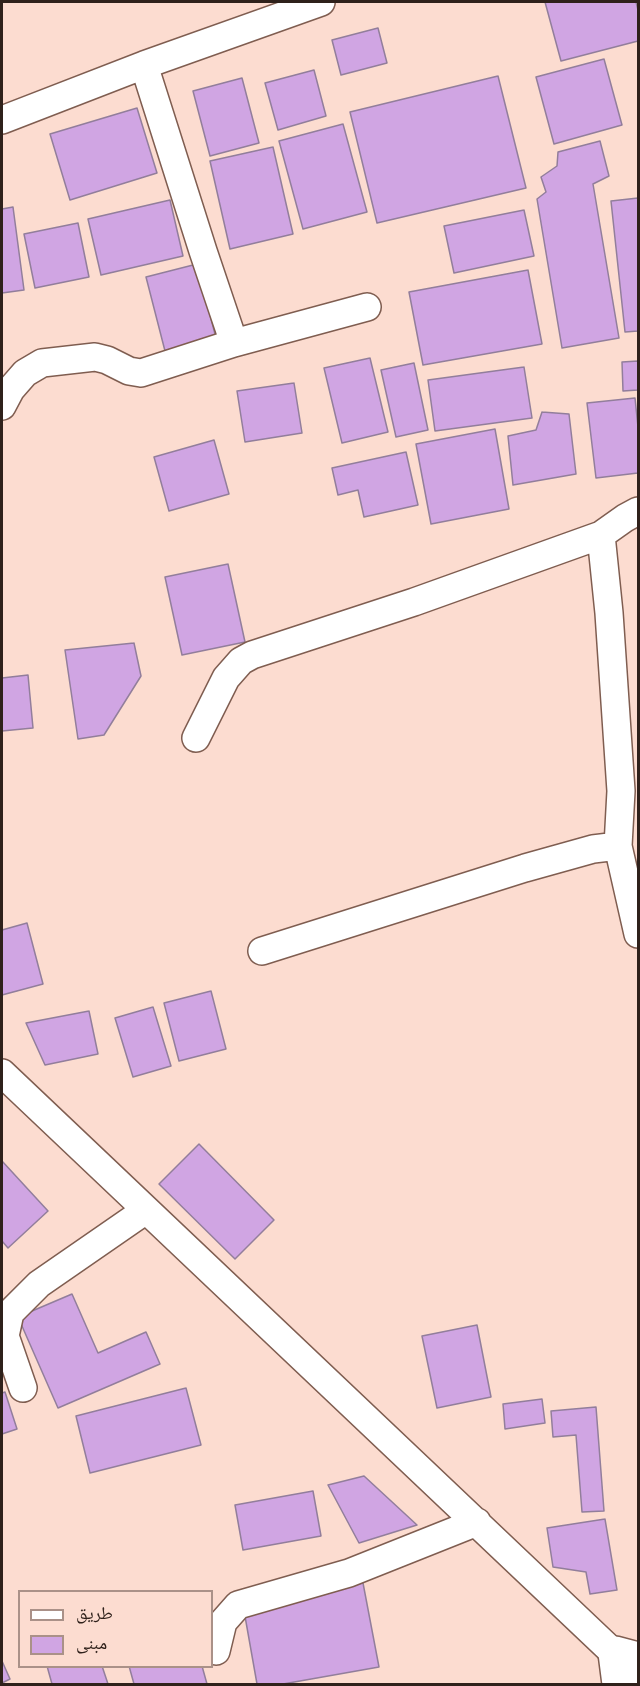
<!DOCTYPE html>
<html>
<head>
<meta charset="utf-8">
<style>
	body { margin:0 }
	#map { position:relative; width:640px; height:1686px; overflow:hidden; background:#fcdcd0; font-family:Commissioner,"Noto Naskh Arabic",sans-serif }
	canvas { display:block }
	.frame { position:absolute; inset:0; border:3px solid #2f211b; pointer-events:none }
	.legend { position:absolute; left:18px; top:1590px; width:195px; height:78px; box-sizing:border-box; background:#fcdcd0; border:2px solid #aa9188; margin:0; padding:8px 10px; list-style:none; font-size:18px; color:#2f211b }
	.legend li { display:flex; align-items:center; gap:12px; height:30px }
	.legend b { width:30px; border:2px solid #aa9188 }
</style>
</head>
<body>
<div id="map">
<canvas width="640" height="1686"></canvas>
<div class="frame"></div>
<ul class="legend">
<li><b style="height:8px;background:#fff"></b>طريق</li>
<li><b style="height:16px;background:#d0a5e3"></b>مبنى</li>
</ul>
</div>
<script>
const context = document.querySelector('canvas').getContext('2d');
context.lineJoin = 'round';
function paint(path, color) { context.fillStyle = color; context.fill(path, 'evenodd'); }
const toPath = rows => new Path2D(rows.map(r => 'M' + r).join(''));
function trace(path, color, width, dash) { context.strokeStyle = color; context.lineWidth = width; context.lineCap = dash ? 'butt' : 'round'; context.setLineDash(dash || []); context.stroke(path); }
const building = toPath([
	[545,2,636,2,638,10,638,41,561,61,545,2],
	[378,28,387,63,341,75,332,40,378,28],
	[604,59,622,125,554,144,536,77,604,59],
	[314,70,326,116,278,130,265,83,314,70],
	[498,76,526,188,377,223,350,112,498,76],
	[242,78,259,143,210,156,193,91,242,78],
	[137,108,157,173,70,200,50,134,137,108],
	[343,124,367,212,303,229,279,141,343,124],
	[600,141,609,176,593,184,619,338,562,348,537,199,546,192,541,177,557,166,558,152,600,141],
	[273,147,293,234,230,249,210,161,273,147],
	[638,198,638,331,625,332,611,201,638,198],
	[170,200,183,256,101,275,88,219,170,200],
	[13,207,24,290,2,293,2,209,13,207],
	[524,210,534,256,454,273,444,226,524,210],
	[78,223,89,277,35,288,24,234,78,223],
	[197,264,216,338,165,351,146,277,197,264],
	[528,270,542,344,423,365,409,292,528,270],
	[370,358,388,432,342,443,324,368,370,358],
	[638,361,638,390,623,391,622,362,638,361],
	[414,363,428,430,396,437,381,370,414,363],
	[524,367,532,418,435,431,428,380,524,367],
	[294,383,302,433,245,442,237,391,294,383],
	[635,398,638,427,638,473,596,478,587,403,635,398],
	[542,412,569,414,576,474,513,485,508,436,536,430,542,412],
	[495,429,509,509,431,524,416,444,495,429],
	[214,440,229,494,169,511,154,457,214,440],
	[406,452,418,505,364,517,358,490,338,495,332,468,406,452],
	[228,564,245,642,182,655,165,577,228,564],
	[134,643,141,676,104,735,78,739,65,650,134,643],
	[28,675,33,728,2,731,2,678,28,675],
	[27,923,43,984,2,995,2,930,27,923],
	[211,991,226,1049,179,1061,164,1003,211,991],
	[153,1007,171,1066,133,1077,115,1018,153,1007],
	[89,1011,98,1054,45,1065,26,1023,89,1011],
	[199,1144,274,1220,235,1259,159,1184,199,1144],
	[2,1161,48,1211,8,1248,2,1241,2,1161],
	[72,1294,98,1353,146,1332,160,1364,58,1408,18,1317,72,1294],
	[477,1325,491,1397,437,1408,422,1336,477,1325],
	[186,1388,201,1445,90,1473,76,1416,186,1388],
	[5,1392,17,1429,2,1434,2,1393,5,1392],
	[542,1399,545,1423,505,1429,503,1404,542,1399],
	[596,1407,604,1511,582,1512,576,1435,553,1437,551,1411,596,1407],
	[364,1476,417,1525,359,1543,328,1485,364,1476],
	[313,1491,321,1536,243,1550,235,1505,313,1491],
	[605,1519,617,1590,590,1594,586,1572,553,1567,547,1528,605,1519],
	[363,1583,379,1667,283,1684,257,1684,243,1605,363,1583],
	[2,1661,10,1679,2,1683,2,1661],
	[47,1666,102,1666,108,1684,52,1684,47,1666],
	[129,1666,202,1666,207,1684,134,1684,129,1666]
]);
const minor = toPath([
	[144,65,203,251,234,343],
	[2,120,144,65,321,2],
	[2,406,11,389,25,373,42,363,95,357,107,360,129,371,141,373,234,343,367,307],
	[196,738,226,678,241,661,252,655,414,602,601,535],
	[618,846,638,934],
	[262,951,525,868,593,849,618,846,621,791,609,613,601,535,625,518,638,511],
	[2,1073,638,1676],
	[23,1388,5,1336,10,1313,39,1284,146,1210],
	[216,1651,223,1622,238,1605,349,1573,477,1522]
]);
const tertiary = toPath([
	[619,1684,615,1653,638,1659]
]);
paint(building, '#d0a5e3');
trace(building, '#927e9b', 1.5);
trace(minor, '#7f5d50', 30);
trace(tertiary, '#7f5d50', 36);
trace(minor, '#fff', 27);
trace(tertiary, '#fff', 33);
</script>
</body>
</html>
